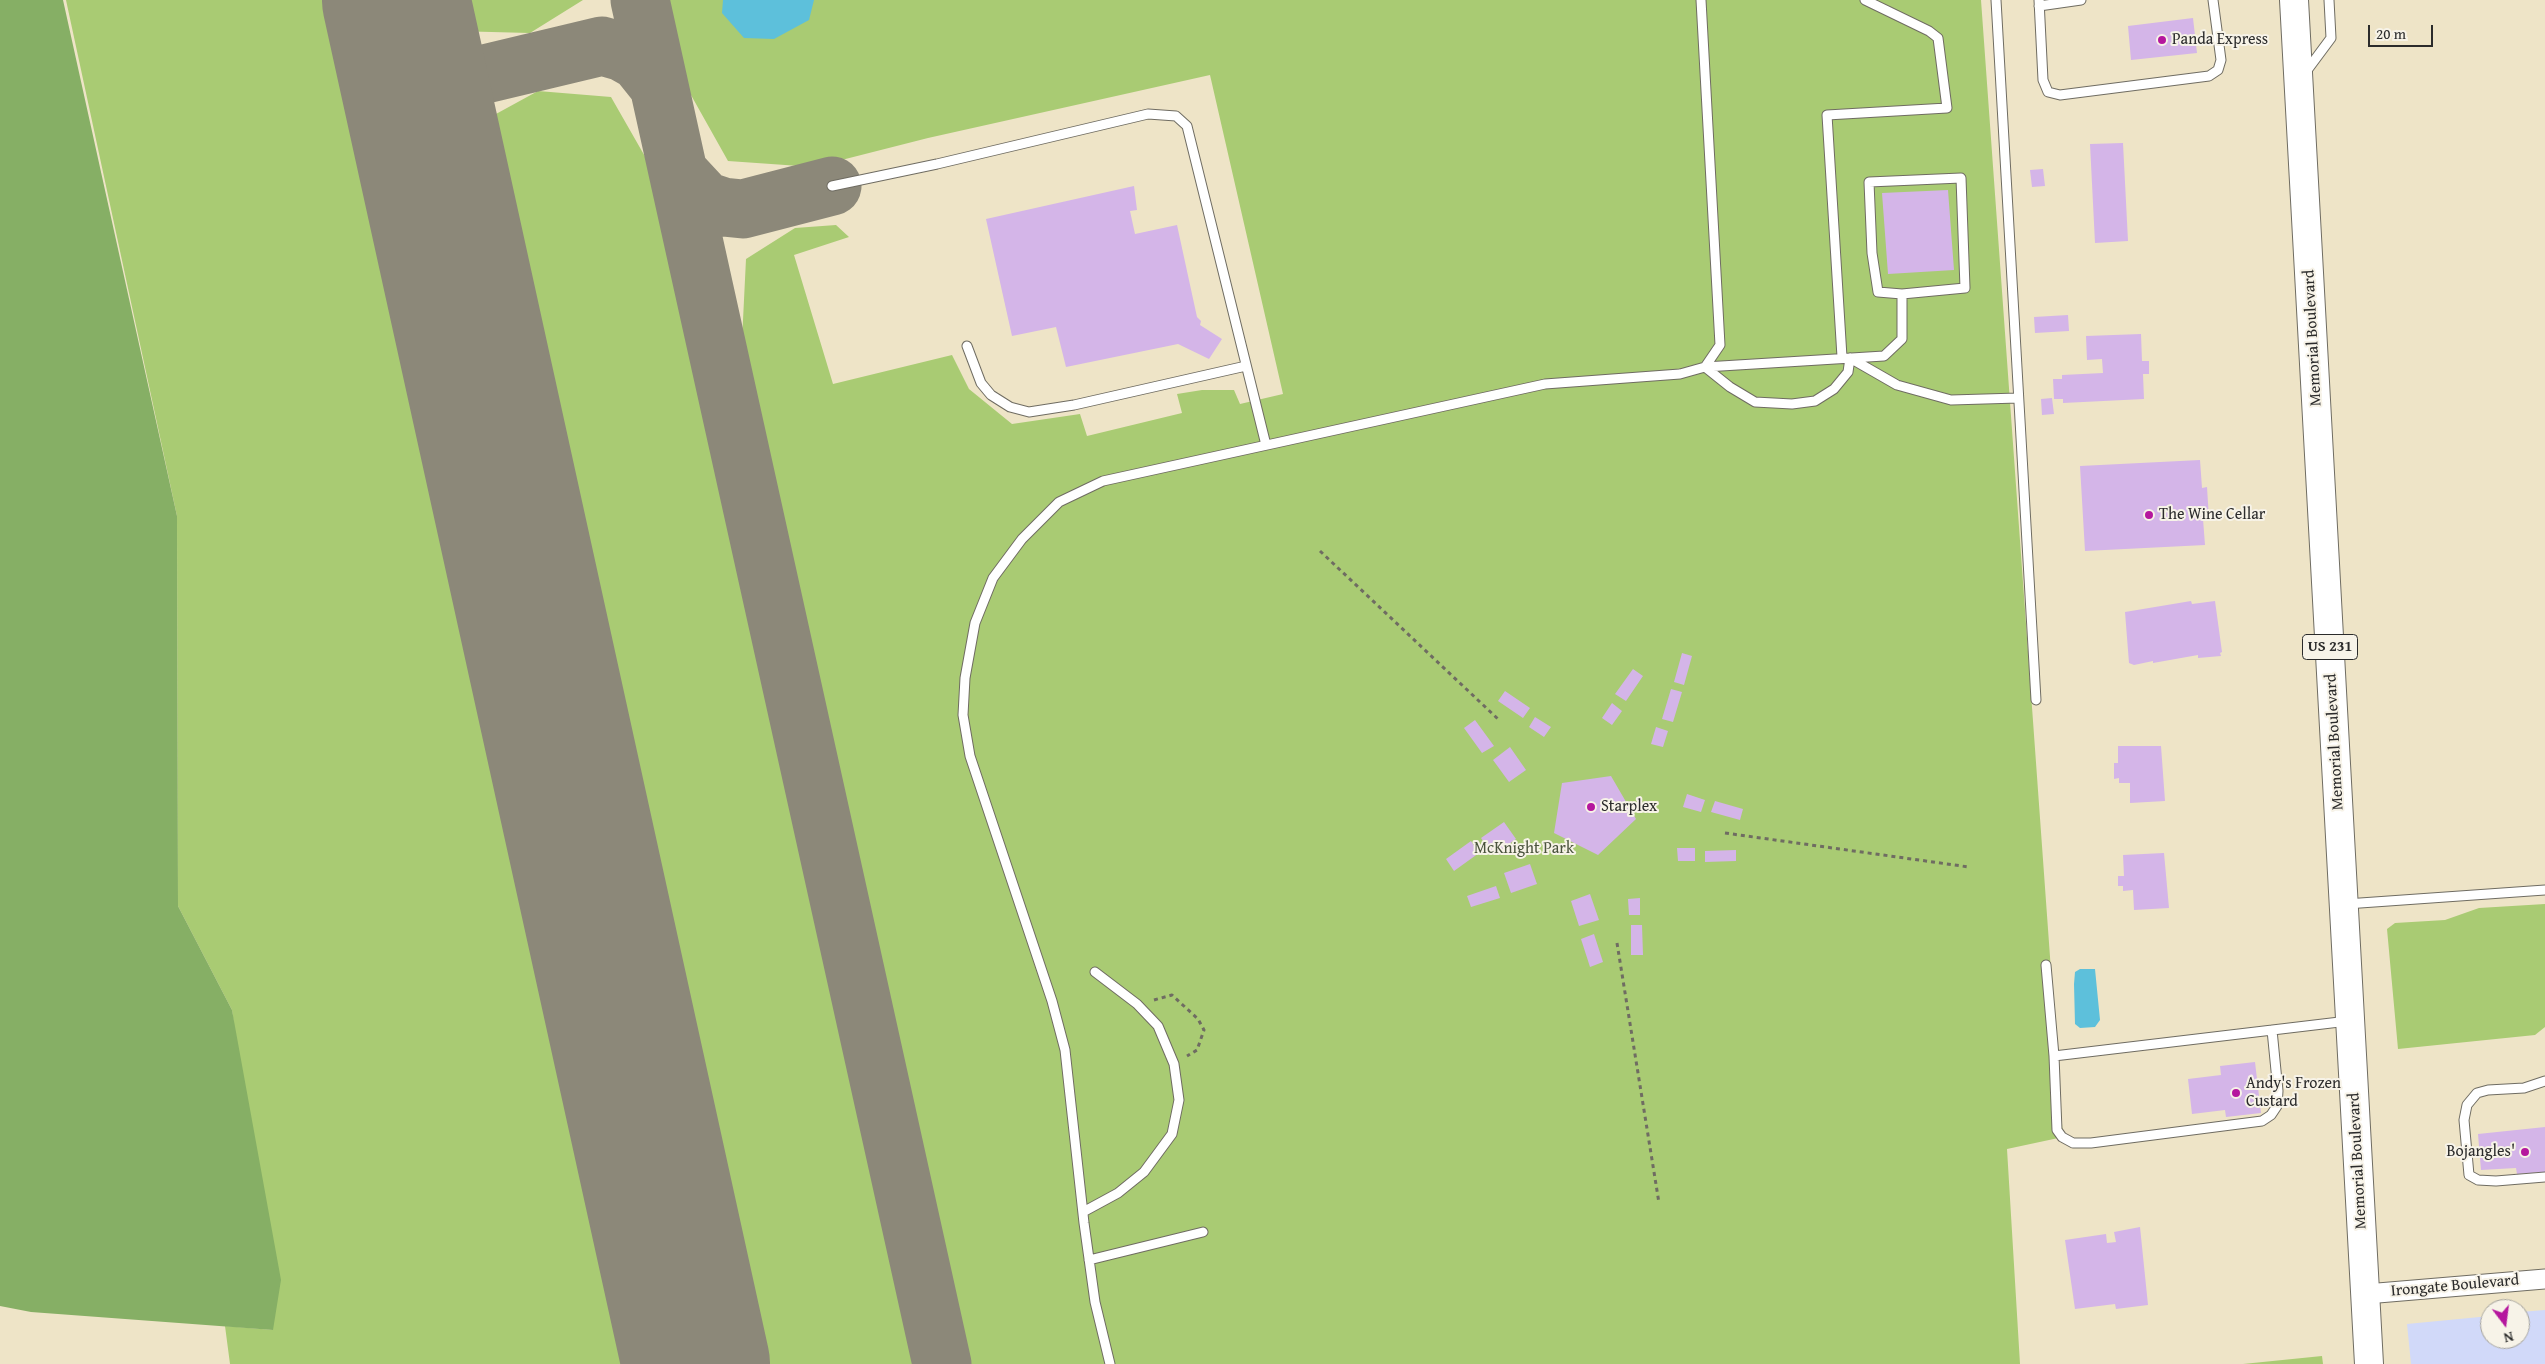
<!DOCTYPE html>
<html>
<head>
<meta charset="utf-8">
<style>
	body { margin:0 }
	#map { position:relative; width:2545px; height:1364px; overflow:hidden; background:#eee4c7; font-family:"Gentium Book Plus",serif }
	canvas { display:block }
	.north { position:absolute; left:2480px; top:1299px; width:50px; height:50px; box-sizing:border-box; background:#f7f3e8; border:1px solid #a5a39c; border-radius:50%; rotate:165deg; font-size:14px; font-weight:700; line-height:20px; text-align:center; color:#2b2b2b }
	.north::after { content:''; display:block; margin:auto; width:18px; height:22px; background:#b5179e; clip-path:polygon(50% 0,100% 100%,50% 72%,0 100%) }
	.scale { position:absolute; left:2368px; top:25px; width:65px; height:22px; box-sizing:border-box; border:2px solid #2b2b2b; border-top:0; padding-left:6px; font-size:15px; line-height:18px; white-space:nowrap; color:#2b2b2b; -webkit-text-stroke:4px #f7f3e8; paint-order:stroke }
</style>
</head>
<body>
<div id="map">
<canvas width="2545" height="1364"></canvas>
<div class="north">N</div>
<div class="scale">20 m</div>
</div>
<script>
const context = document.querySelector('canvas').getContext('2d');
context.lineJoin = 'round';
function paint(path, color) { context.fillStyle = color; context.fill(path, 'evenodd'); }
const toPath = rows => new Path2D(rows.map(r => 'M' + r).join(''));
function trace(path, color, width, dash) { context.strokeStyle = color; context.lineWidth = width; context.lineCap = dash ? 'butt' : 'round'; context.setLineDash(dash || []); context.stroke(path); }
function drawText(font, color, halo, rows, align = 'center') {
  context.font = font + ' "Gentium Book Plus",serif'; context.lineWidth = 4; context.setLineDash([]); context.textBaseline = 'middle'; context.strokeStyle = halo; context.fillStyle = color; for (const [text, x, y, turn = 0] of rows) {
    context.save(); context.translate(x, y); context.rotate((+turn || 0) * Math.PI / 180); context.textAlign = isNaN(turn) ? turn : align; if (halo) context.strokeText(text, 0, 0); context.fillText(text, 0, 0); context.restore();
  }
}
const built = toPath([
	[2545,1310,2545,1364,2411,1364,2407,1324,2490,1316,2490,1339,2520,1339,2520,1312]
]);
const green = toPath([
	[66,0,344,0,647,1364,230,1364,225,1326,273,1330,232,1010,178,906,177,516],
	[446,0,583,0,530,33,453,31],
	[659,0,1981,0,2063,1137,2007,1149,2020,1364,963,1364,741,361,746,259,795,228,836,225,849,237,794,255,833,384,952,355,969,389,1012,424,1080,414,1087,436,1182,413,1177,394,1202,390,1234,390,1240,404,1283,394,1210,75,928,138,814,167,728,161,673,63],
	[538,91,611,97,663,188,925,1364,749,1364,474,126],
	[2545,904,2545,1027,2535,1035,2398,1049,2387,929,2395,923,2445,920,2479,908],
	[2322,1356,2323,1364,2243,1364]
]);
const forest = toPath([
	[0,0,63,0,177,516,178,906,232,1010,281,1280,273,1330,31,1312,0,1306]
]);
const water = toPath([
	[723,0,814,0,809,20,774,39,744,38,722,13],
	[2080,969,2095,969,2100,1020,2095,1027,2080,1028,2075,1024,2074,984,2075,972]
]);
const taxiway = toPath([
	[640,0,942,1364],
	[402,29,413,49,429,66,445,75,464,79,602,46,623,52,639,61,659,86],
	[429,151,429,127,433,112,446,93,464,79],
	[679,173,705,201,723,207,743,209,832,186]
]);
const runway = toPath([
	[396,0,696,1364]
]);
const building = toPath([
	[2193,18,2197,53,2131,60,2128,26],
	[2123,143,2128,241,2095,243,2090,144],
	[2043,169,2045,186,2032,187,2030,170],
	[1134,186,1137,210,1130,211,1135,234,1177,225,1197,317,1201,321,1200,325,1222,339,1209,359,1178,344,1066,367,1056,327,1012,336,986,219],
	[1948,190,1954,270,1888,274,1882,193],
	[2068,315,2069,331,2035,333,2034,317],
	[2141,334,2142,361,2149,361,2149,374,2143,374,2144,399,2063,403,2063,399,2054,399,2053,379,2062,379,2062,375,2103,373,2102,359,2087,360,2086,336],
	[2052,398,2054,414,2042,415,2041,399],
	[2200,460,2202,488,2207,487,2209,519,2203,519,2205,545,2085,551,2080,466],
	[2191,601,2192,604,2215,601,2222,652,2220,653,2221,656,2198,658,2198,655,2153,663,2153,661,2134,665,2129,663,2125,612],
	[1682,653,1692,656,1684,685,1674,682],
	[1633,669,1643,676,1626,701,1615,694],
	[1671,689,1682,692,1673,722,1662,719],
	[1505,691,1530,708,1523,718,1498,701],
	[1612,703,1622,711,1612,725,1602,718],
	[1535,717,1551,727,1544,737,1529,727],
	[1475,720,1494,746,1482,753,1464,728],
	[1656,727,1668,731,1663,747,1651,744],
	[2118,746,2161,746,2165,801,2130,803,2130,783,2119,783,2119,778,2114,779,2114,763,2118,763],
	[1510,747,1526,770,1509,782,1493,760],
	[1611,776,1636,819,1598,855,1554,833,1562,783],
	[1687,794,1705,800,1701,812,1683,807],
	[1715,801,1743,809,1740,820,1711,812],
	[1504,822,1516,839,1494,855,1481,838],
	[1471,841,1479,853,1454,871,1446,859],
	[1677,848,1695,848,1695,861,1678,861],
	[1736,850,1736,861,1705,862,1705,851],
	[2164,853,2169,908,2134,910,2133,890,2123,891,2123,886,2118,886,2118,876,2124,876,2123,855],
	[1530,864,1537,884,1511,893,1504,873],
	[1496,886,1500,898,1471,907,1467,896],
	[1590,894,1599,920,1579,926,1571,901],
	[1640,898,1640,915,1629,915,1628,899],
	[1631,925,1642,925,1643,955,1631,955],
	[1594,934,1603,962,1590,967,1581,939],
	[2255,1062,2261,1113,2226,1117,2225,1110,2192,1114,2188,1079,2221,1075,2220,1066],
	[2545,1127,2545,1172,2517,1174,2516,1168,2481,1170,2478,1134],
	[2140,1227,2148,1305,2116,1309,2115,1304,2075,1309,2065,1240,2106,1234,2107,1243,2116,1242,2114,1232]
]);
const path = toPath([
	[1320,551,1498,719],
	[1725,833,1969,867],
	[1617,943,1659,1203],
	[1154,1000,1172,995,1198,1019,1204,1030,1197,1050,1187,1056]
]);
const lane = toPath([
	[1996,0,2036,700],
	[2039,0,2043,80,2048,92,2060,95,2209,76,2218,70,2221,60,2213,0],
	[2039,6,2081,0],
	[2305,73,2331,38,2329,0],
	[832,186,937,164,1148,114,1176,116,1187,126,1266,445],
	[967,346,981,383,991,395,1010,407,1029,412,1074,405,1246,366],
	[1842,357,1827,115,1947,108,1938,38,1929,31,1865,0],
	[1705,367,1884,356,1902,339,1902,294,1878,292,1872,253,1869,182,1961,178,1965,288,1902,294],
	[1705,367,1730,387,1755,402,1792,404,1815,401,1834,389,1848,372,1850,358,1897,385,1951,400,2018,398],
	[2346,904,2545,890],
	[2046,965,2054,1056,2348,1021],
	[2054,1056,2057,1130,2062,1137,2073,1143,2091,1143,2262,1121,2271,1115,2277,1106,2278,1091,2272,1030],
	[2545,1081,2524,1088,2488,1090,2477,1093,2467,1105,2464,1120,2469,1175,2478,1180,2496,1181,2545,1177],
	[1083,1212,1118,1193,1144,1172,1172,1134,1179,1100,1174,1064,1158,1026,1137,1004,1095,972],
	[1089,1260,1203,1232],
	[1110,1364,1095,1302,1084,1223,1065,1050,1052,1001,970,756,963,715,965,678,975,623,993,578,1022,539,1059,502,1103,481,1545,384,1680,374,1705,367,1720,345,1701,0]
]);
const street = toPath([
	[2366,1294,2545,1279]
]);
const primary = toPath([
	[2294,0,2369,1364]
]);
const markers = [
	[2162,40,5,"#b5179e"],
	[2149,515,5,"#b5179e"],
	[1591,807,5,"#b5179e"],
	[2236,1093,5,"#b5179e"],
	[2525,1152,5,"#b5179e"]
];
const shields = [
	[2330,647,55]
];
const shieldNames = [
	["US 231",2330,647]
];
const poiNames = [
	["Panda Express",2172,40],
	["The Wine Cellar",2159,515],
	["Starplex",1601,807],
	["Andy's Frozen",2246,1084],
	["Custard",2246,1102],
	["Bojangles'",2515,1152,"right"]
];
const streetNames = [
	["Memorial Boulevard",2313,338,-93],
	["Memorial Boulevard",2335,742,-93],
	["Memorial Boulevard",2358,1161,-93],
	["Irongate Boulevard",2455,1286,-5]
];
const parkNames = [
	["McKnight Park",1524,849]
];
paint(built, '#d1d9f9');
paint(green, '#a9cb73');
paint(forest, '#86af65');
paint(water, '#5dc0db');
trace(taxiway, '#8c8879', 59);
trace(runway, '#8c8879', 148);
paint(building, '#d4b5e8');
trace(lane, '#6f6c62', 11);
trace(street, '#6f6c62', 21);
trace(primary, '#6f6c62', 30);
trace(path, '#6f6c62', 3, [4, 4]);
trace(lane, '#fff', 9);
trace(street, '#fff', 19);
trace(primary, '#fff', 28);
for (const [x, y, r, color] of markers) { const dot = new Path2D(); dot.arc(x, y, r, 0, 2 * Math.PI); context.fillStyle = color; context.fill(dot); trace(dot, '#f7f3e8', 2); }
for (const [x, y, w] of shields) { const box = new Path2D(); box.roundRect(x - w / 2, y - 12.5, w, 25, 4); context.fillStyle = '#f7f3e8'; context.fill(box); trace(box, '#2b2b2b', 1); }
drawText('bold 15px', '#2b2b2b', null, shieldNames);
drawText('16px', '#2b2b2b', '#f7f3e8', poiNames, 'left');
drawText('16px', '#2b2b2b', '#f7f3e8', streetNames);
drawText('16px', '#4a533d', '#f7f3e8', parkNames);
</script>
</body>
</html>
